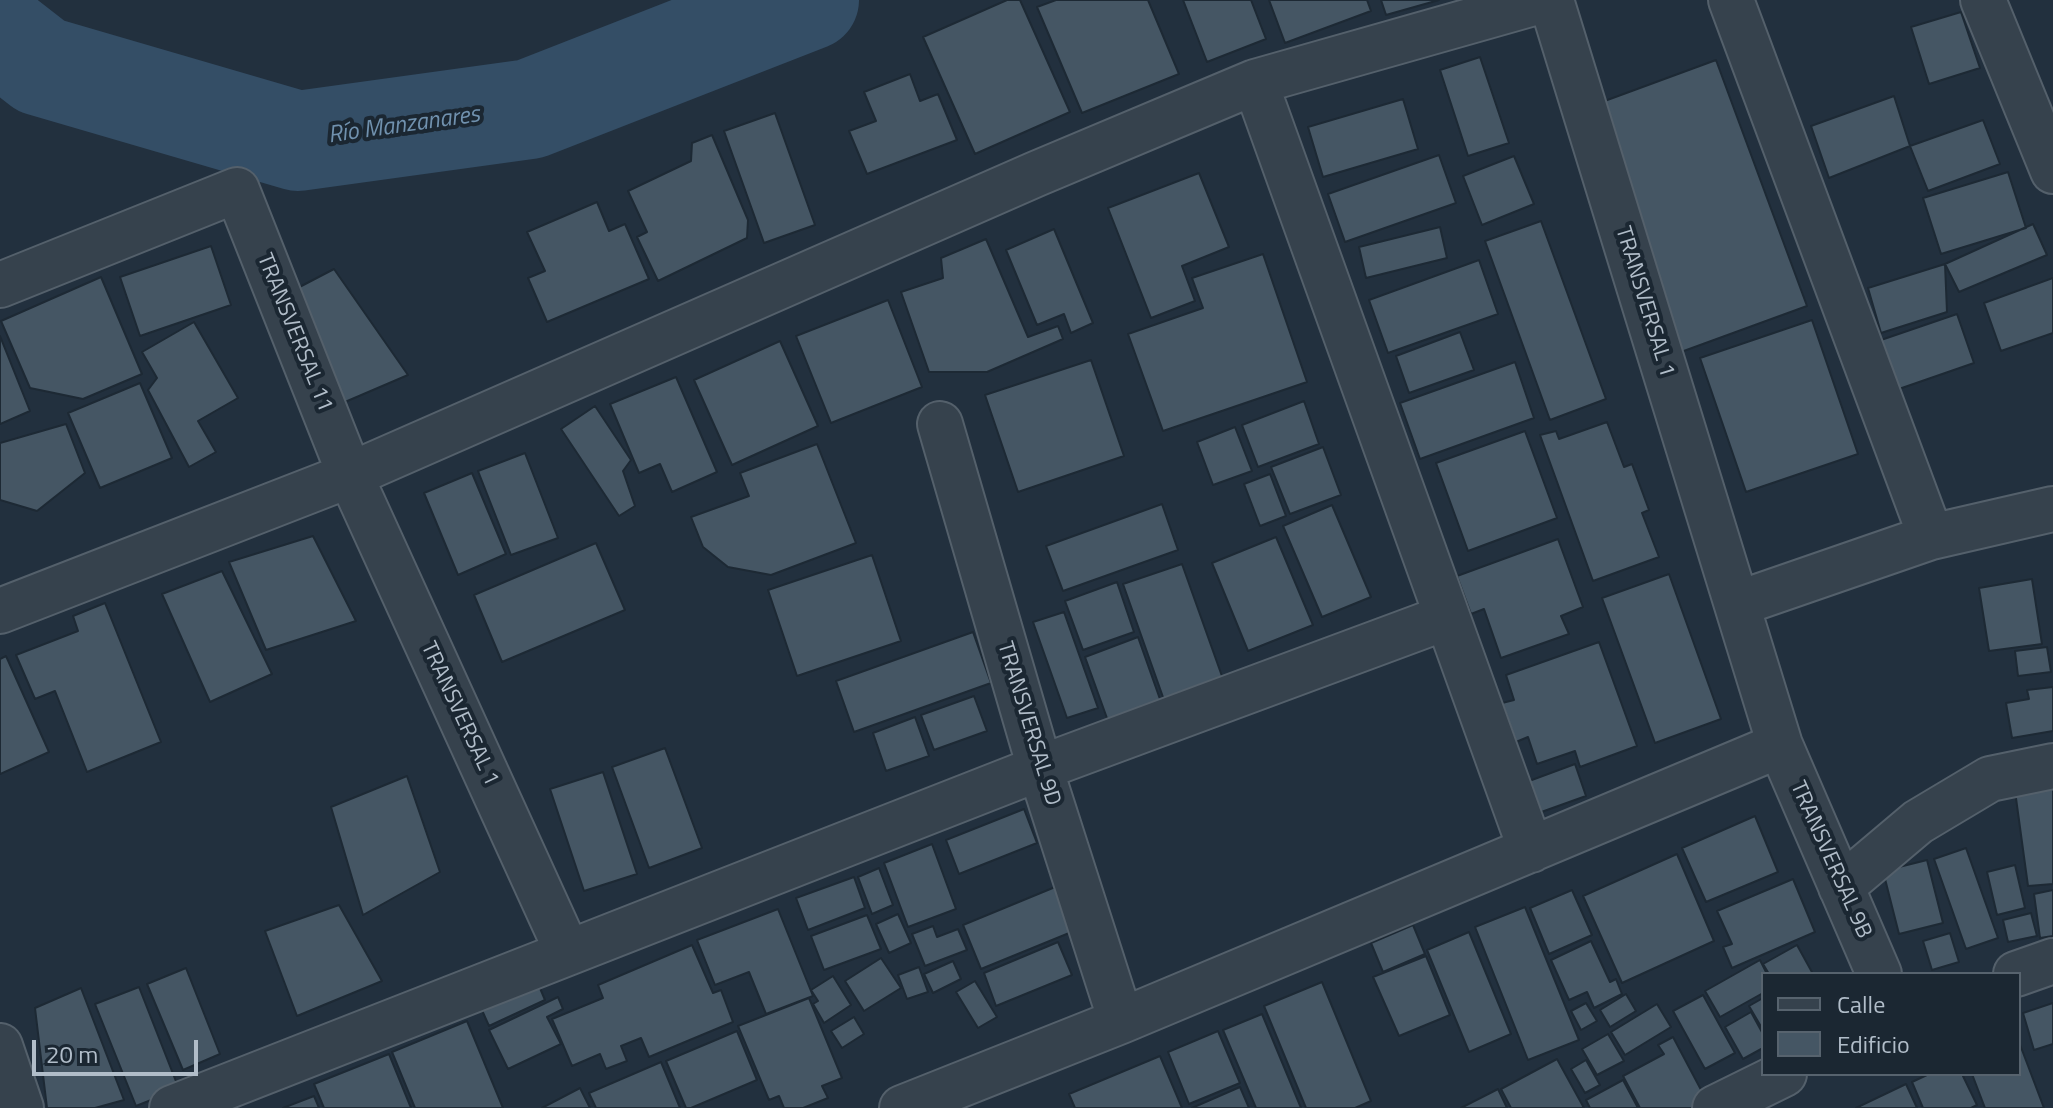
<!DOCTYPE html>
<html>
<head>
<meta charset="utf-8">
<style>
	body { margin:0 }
	#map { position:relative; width:2053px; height:1108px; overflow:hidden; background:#22303e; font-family:"Titillium Web",sans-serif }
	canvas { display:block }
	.legend { position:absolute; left:1761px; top:972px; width:260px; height:104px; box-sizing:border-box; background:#1b2732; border:2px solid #57636e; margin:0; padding:10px 14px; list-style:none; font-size:24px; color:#b1bdc9 }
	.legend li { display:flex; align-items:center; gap:16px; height:40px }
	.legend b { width:40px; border:2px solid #57636e }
	.scale { position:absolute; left:32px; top:1040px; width:166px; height:36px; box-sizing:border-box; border:4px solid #b1bdc9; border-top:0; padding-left:10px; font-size:24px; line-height:28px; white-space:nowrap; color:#b1bdc9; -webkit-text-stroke:6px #1b2732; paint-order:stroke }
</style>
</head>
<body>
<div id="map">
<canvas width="2053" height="1108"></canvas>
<ul class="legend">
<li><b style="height:10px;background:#36424d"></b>Calle</li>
<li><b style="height:22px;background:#455664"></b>Edificio</li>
</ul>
<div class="scale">20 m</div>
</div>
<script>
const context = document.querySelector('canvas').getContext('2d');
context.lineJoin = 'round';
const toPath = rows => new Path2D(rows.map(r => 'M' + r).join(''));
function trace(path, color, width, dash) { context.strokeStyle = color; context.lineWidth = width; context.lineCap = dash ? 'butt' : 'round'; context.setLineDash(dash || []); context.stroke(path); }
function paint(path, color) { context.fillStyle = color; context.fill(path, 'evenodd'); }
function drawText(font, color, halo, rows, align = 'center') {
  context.font = font + ' "Titillium Web",sans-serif'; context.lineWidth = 8; context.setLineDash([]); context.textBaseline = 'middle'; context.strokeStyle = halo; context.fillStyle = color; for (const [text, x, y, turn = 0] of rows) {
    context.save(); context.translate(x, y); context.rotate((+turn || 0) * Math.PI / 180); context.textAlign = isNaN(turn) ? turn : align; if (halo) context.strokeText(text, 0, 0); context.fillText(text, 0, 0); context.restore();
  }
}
const river = toPath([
	[0,34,41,66,298,141,530,109,809,0]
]);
const building = toPath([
	[1007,0,1020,0,1070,112,975,154,923,37,1007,0],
	[1056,0,1148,0,1179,74,1082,113,1037,7,1056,0],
	[1183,0,1251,0,1266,39,1207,62,1183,0],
	[1269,0,1367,0,1371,11,1285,43,1269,0],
	[1381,0,1439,0,1386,15,1381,0],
	[1961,12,1980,68,1929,84,1911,27,1961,12],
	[1480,57,1509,143,1468,156,1440,70,1480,57],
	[1716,60,1807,306,1681,352,1591,106,1716,60],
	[910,74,920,101,938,94,957,140,867,174,849,131,876,121,864,92,910,74],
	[1894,96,1910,146,1829,178,1811,126,1894,96],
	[1403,99,1418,149,1323,177,1308,127,1403,99],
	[775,113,815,225,764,243,724,131,775,113],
	[1983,120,2000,164,1928,191,1910,146,1983,120],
	[712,135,748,220,747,238,658,281,637,237,647,232,628,191,691,161,692,143,712,135],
	[1439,155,1456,203,1345,242,1328,194,1439,155],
	[1514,156,1534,204,1482,225,1463,176,1514,156],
	[2008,172,2026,228,1941,254,1923,198,2008,172],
	[1199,173,1229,247,1182,266,1195,301,1151,318,1108,208,1199,173],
	[597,202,609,231,625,224,649,279,547,322,528,278,545,271,527,232,597,202],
	[1541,221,1606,399,1550,420,1485,241,1541,221],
	[2033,224,2047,255,1959,292,1945,264,2033,224],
	[1440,227,1447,258,1366,278,1359,247,1440,227],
	[1054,229,1093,323,1071,333,1064,314,1037,325,1006,250,1054,229],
	[986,239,1028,337,1058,326,1063,339,987,372,929,372,901,292,943,278,941,258,986,239],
	[211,246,231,305,140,336,120,277,211,246],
	[1263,254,1307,382,1163,431,1128,334,1203,308,1192,278,1263,254],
	[1479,260,1498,314,1388,353,1369,300,1479,260],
	[1945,264,1947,312,1881,333,1868,288,1945,264],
	[334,269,408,375,338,405,288,293,334,269],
	[101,277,142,374,83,399,30,388,1,321,101,277],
	[2053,278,2053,333,2001,351,1984,303,2053,278],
	[888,300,922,387,831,423,796,336,888,300],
	[1957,314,1974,363,1899,389,1881,340,1957,314],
	[1812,320,1858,454,1746,492,1700,358,1812,320],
	[194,322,238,398,198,421,216,452,189,467,148,390,157,378,142,352,194,322],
	[1460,332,1474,370,1409,393,1396,356,1460,332],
	[0,336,30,411,0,424,0,336],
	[780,341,818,426,732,465,694,380,780,341],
	[1091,360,1124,456,1018,492,985,395,1091,360],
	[1515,362,1534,418,1420,459,1400,403,1515,362],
	[676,377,717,472,672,492,660,464,639,473,610,404,676,377],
	[140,383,172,458,100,488,68,413,140,383],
	[1304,401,1319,444,1258,467,1242,425,1304,401],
	[595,406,631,460,623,471,635,506,619,516,561,429,595,406],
	[1607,422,1624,467,1632,464,1649,510,1642,513,1659,557,1593,581,1540,435,1556,431,1559,439,1607,422],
	[66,424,85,473,37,511,0,500,0,443,66,424],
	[1235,427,1252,471,1213,485,1197,442,1235,427],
	[1525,431,1557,518,1468,551,1436,463,1525,431],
	[817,444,856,543,771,575,728,567,703,547,691,517,749,496,740,473,817,444],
	[1323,447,1341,495,1290,514,1271,467,1323,447],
	[525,453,558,538,511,555,478,471,525,453],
	[472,473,506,554,458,575,424,493,472,473],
	[1270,474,1286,516,1260,526,1244,484,1270,474],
	[1162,504,1178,550,1063,591,1046,546,1162,504],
	[1332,505,1371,597,1322,617,1283,526,1332,505],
	[313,536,356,621,266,650,229,562,313,536],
	[1276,537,1313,625,1248,651,1212,563,1276,537],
	[1558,539,1583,607,1561,616,1569,634,1501,658,1484,609,1471,614,1457,576,1558,539],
	[596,543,625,610,502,662,474,595,596,543],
	[872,555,901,641,797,676,768,590,872,555],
	[1182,564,1223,679,1164,700,1123,584,1182,564],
	[222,571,272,674,210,702,162,594,222,571],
	[1669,574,1721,719,1655,743,1602,598,1669,574],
	[2032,579,2042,644,1989,651,1979,588,2032,579],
	[1117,582,1134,632,1083,650,1065,601,1117,582],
	[105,603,161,742,87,772,55,691,35,699,16,655,78,631,73,616,105,603],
	[1064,612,1098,708,1067,718,1033,622,1064,612],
	[973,632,991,683,854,732,836,681,973,632],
	[1138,637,1161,702,1108,721,1085,657,1138,637],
	[1599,642,1637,746,1580,767,1575,751,1537,764,1528,737,1516,742,1502,703,1514,700,1506,675,1599,642],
	[2047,647,2051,672,2018,676,2015,651,2047,647],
	[6,656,49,752,0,774,0,659,6,656],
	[2053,687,2053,731,2012,738,2006,703,2029,699,2027,690,2053,687],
	[974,696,987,731,934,750,921,715,974,696],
	[915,717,929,756,886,771,873,733,915,717],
	[665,748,702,848,649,868,612,767,665,748],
	[1575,764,1586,796,1533,815,1521,784,1575,764],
	[603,772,637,874,584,891,550,789,603,772],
	[407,776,440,872,363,915,331,807,407,776],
	[2053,786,2053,884,2028,886,2015,791,2053,786],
	[1024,809,1037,843,959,874,946,840,1024,809],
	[1755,816,1778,872,1706,902,1682,848,1755,816],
	[932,844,956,909,908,927,884,863,932,844],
	[1966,848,1998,938,1966,949,1934,859,1966,848],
	[1677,854,1714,941,1622,983,1583,896,1677,854],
	[1927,860,1943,923,1899,934,1883,871,1927,860],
	[2015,865,2025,908,1997,915,1987,872,2015,865],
	[879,868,893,905,872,914,858,877,879,868],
	[854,877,865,908,808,930,796,898,854,877],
	[1793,879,1815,932,1732,968,1723,947,1732,944,1717,911,1793,879],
	[1060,885,1079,929,981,969,963,925,1060,885],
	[1572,890,1592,935,1549,954,1530,908,1572,890],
	[2053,890,2053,936,2040,938,2034,894,2053,890],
	[339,905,382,981,297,1016,265,931,339,905],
	[1525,907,1579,1040,1528,1060,1475,927,1525,907],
	[778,909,813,996,766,1014,749,972,715,985,697,940,778,909],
	[2031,913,2037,936,2008,942,2003,920,2031,913],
	[898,914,911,943,889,953,876,924,898,914],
	[867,915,881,949,824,970,811,936,867,915],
	[1413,925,1425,954,1383,972,1371,943,1413,925],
	[933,926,937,937,958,929,967,950,925,966,912,934,933,926],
	[1469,932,1511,1034,1469,1052,1427,950,1469,932],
	[1950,933,1959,962,1932,970,1923,941,1950,933],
	[1591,941,1610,982,1616,979,1622,994,1594,1008,1587,992,1569,1000,1551,960,1591,941],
	[1058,942,1072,975,996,1006,984,973,1058,942],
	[692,945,713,993,721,990,733,1022,649,1057,641,1038,621,1046,627,1061,606,1069,600,1054,572,1066,552,1019,603,998,598,985,692,945],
	[1797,945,1813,974,1769,974,1763,964,1797,945],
	[1426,956,1450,1015,1399,1036,1373,977,1426,956],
	[881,958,901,988,864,1011,845,981,881,958],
	[1760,960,1767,974,1763,974,1763,993,1720,1017,1705,991,1760,960],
	[953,961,961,979,933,993,924,974,953,961],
	[919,967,928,992,907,999,898,975,919,967],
	[186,968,220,1054,183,1070,147,984,186,968],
	[833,976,851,1005,824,1023,813,1004,818,1001,811,990,833,976],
	[537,981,545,1000,489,1026,481,1008,537,981],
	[975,981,997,1017,978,1028,956,992,975,981],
	[1322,982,1371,1101,1355,1108,1306,1108,1264,1006,1322,982],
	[139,987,179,1089,136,1106,95,1004,139,987],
	[81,988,124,1100,95,1108,47,1108,35,1008,81,988],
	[1626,994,1636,1011,1610,1027,1600,1010,1626,994],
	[1703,995,1735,1053,1705,1069,1673,1011,1703,995],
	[558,997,563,1009,547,1017,561,1044,508,1069,489,1030,558,997],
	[809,998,842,1078,822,1086,828,1098,803,1108,784,1108,779,1096,769,1100,738,1026,809,998],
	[1763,998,1763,1030,1749,1006,1763,998],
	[1586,1003,1597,1021,1581,1030,1571,1011,1586,1003],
	[2053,1003,2053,1044,2034,1050,2023,1013,2053,1003],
	[1657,1004,1671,1027,1625,1055,1611,1032,1657,1004],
	[1751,1012,1763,1034,1763,1048,1743,1059,1725,1027,1751,1012],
	[1262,1014,1301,1108,1256,1108,1223,1030,1262,1014],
	[854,1017,864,1034,842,1048,831,1031,854,1017],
	[467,1021,503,1108,415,1108,392,1052,467,1021],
	[737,1031,757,1080,691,1108,686,1108,666,1061,737,1031],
	[1218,1031,1240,1083,1189,1104,1168,1052,1218,1031],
	[1608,1034,1624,1061,1597,1075,1582,1049,1608,1034],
	[1673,1037,1708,1103,1698,1108,1640,1108,1623,1076,1664,1054,1658,1045,1673,1037],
	[2019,1042,2044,1108,1985,1108,1972,1074,2019,1074,2019,1042],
	[389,1054,411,1108,324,1108,314,1084,389,1054],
	[1160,1056,1182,1108,1075,1108,1069,1094,1160,1056],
	[1557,1059,1584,1108,1511,1108,1501,1089,1557,1059],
	[1586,1060,1600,1085,1585,1093,1571,1069,1586,1060],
	[661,1062,680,1108,596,1108,589,1093,661,1062],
	[1929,1074,1962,1074,1977,1105,1971,1108,1923,1108,1912,1082,1929,1074],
	[1623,1080,1638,1108,1590,1108,1586,1100,1623,1080],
	[1906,1084,1917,1108,1856,1108,1906,1084],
	[1240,1087,1249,1108,1192,1108,1240,1087],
	[580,1088,590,1108,542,1108,580,1088],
	[1498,1089,1507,1108,1461,1108,1498,1089],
	[314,1096,319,1108,283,1108,314,1096]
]);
const minor = toPath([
	[1551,0,1780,745,1879,974],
	[1731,0,1931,537],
	[1983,0,2053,171],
	[1255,82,1531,850],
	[0,285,237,190,350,475,568,953],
	[940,424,1040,768,1121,1021],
	[1737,604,1931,537,2053,509],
	[0,611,350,475,1036,174,1255,82,1544,0],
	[1841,887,1918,822,1990,779,2053,766],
	[2016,974,2053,961],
	[0,1046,21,1108],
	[172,1108,1040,768,1447,617],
	[902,1108,1121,1021,1780,745],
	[1715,1108,1784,1074]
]);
const streetNames = [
	["TRANSVERSAL 1",1644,302,73],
	["TRANSVERSAL 11",294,333,68],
	["TRANSVERSAL 1",459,714,65],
	["TRANSVERSAL 9D",1028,724,73],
	["TRANSVERSAL 9B",1830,860,66]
];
const waterNames = [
	["Río Manzanares",404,126,-8]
];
trace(river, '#344e66', 100);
paint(building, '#455664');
trace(building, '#1d2934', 2);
trace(minor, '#54606b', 48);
trace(minor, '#36424d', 44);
drawText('22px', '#b1bdc9', '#1b2732', streetNames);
drawText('italic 24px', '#7091ae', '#1b2732', waterNames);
</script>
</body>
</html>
